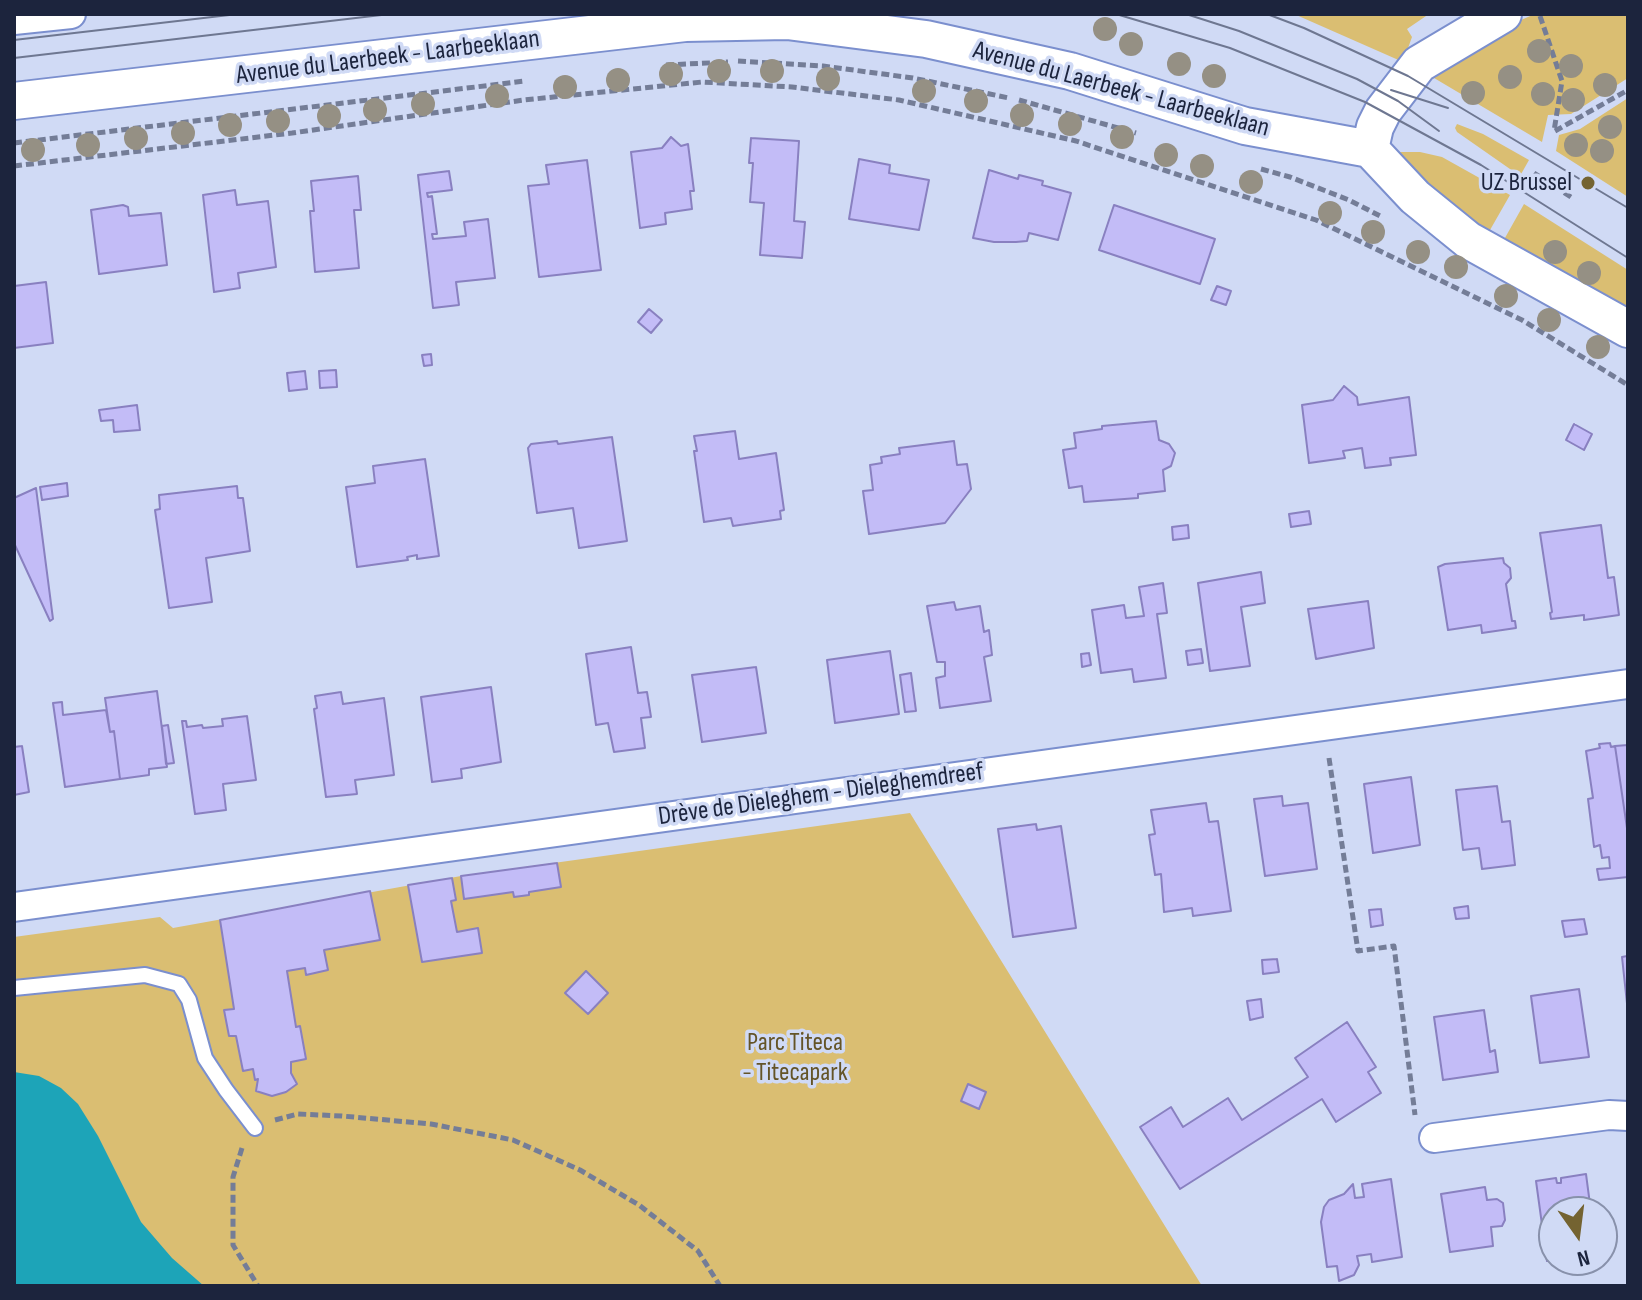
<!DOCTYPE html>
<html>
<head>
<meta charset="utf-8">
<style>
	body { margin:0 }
	#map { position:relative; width:1642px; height:1300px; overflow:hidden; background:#d0daf5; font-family:"Sofia Sans Condensed",sans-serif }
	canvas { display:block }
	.frame { position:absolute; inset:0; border:16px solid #1c243d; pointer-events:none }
	.north { position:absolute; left:1538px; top:1196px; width:80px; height:80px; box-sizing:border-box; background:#d0daf5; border:2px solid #8891ab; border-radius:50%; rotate:166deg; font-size:22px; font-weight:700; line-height:32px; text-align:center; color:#1c243d }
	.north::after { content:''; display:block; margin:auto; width:28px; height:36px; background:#746331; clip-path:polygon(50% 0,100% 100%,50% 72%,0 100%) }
</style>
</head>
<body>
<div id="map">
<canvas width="1642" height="1300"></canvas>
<div class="frame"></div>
<div class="north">N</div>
</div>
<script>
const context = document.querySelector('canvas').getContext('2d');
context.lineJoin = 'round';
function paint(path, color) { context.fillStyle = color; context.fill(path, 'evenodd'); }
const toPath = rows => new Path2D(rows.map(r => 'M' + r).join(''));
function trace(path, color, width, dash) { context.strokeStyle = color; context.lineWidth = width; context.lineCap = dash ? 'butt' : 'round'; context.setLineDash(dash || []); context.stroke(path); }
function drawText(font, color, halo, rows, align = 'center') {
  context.font = font + ' "Sofia Sans Condensed",sans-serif'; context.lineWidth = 7; context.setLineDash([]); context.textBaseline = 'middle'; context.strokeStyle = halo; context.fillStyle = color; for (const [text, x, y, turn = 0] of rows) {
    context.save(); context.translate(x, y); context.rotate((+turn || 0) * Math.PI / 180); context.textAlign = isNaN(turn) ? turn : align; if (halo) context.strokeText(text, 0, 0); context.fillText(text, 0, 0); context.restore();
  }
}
const green = toPath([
	[1294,14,1429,14,1407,29,1412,37,1403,62],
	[1535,14,1628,14,1628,78,1571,114,1548,115,1542,142,1429,75,1507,26],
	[1628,98,1628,197,1556,151,1559,135,1580,129],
	[1457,124,1483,134,1529,160,1520,176,1457,132,1455,128],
	[1400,152,1420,152,1442,157,1510,195,1486,237,1404,165],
	[1524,204,1628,270,1628,316,1501,245],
	[910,813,1202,1286,14,1286,14,937,160,917,173,928,461,876]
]);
const water = toPath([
	[14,1072,39,1076,61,1088,78,1104,98,1136,141,1222,172,1258,204,1286,14,1286]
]);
const building = toPath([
	[671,137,681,146,688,144,694,191,690,191,692,209,665,213,666,224,640,228,631,152,662,148,671,137],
	[751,138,799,141,794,221,805,222,802,258,760,255,764,203,750,202,753,163,749,163,751,138],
	[859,159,890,165,889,173,929,180,919,230,849,219,859,159],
	[587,160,601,270,539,277,528,186,549,184,546,165,587,160],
	[989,170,1018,179,1019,175,1043,181,1042,185,1071,193,1058,240,1029,233,1027,241,1016,242,994,242,973,238,989,170],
	[449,171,452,190,427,193,428,197,432,196,437,234,432,234,433,239,466,236,464,222,488,219,495,278,456,282,459,305,433,308,418,175,449,171],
	[358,176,361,210,354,210,359,268,315,272,310,211,314,211,311,181,358,176],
	[235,190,237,205,268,201,276,267,238,273,240,288,214,292,203,195,235,190],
	[123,205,128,207,129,216,161,213,167,265,99,274,91,210,123,205],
	[1114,205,1215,239,1200,284,1099,250,1114,205],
	[46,282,53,343,14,348,14,286,46,282],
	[1217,286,1231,291,1226,305,1211,300,1217,286],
	[649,309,662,320,651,333,638,322,649,309],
	[431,354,432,365,424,366,422,355,431,354],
	[336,370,337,387,320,388,319,371,336,370],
	[305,371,307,389,289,391,287,373,305,371],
	[1344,386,1357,397,1358,405,1409,397,1416,455,1390,458,1391,465,1365,468,1362,448,1343,451,1345,458,1309,463,1302,405,1333,400,1344,386],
	[137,405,140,430,114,432,113,420,101,421,99,410,137,405],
	[1156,421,1159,440,1169,444,1175,453,1171,466,1163,470,1165,491,1138,494,1138,498,1084,502,1082,486,1069,488,1063,450,1076,448,1074,433,1102,429,1102,426,1156,421],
	[1574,424,1592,434,1584,450,1566,440,1574,424],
	[735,431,739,459,776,453,784,510,780,511,781,519,733,526,731,518,704,522,694,451,697,451,694,436,735,431],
	[612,437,627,541,579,548,573,508,537,513,528,448,531,444,557,441,558,444,612,437],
	[954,441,957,465,967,464,971,489,945,523,869,534,863,491,873,490,870,465,882,463,881,457,900,454,899,448,954,441],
	[425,459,439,556,417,559,417,555,407,557,408,560,357,567,346,487,375,483,373,466,425,459],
	[67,483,68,496,42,500,40,487,67,483],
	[237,486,238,498,243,498,250,551,206,558,212,602,169,608,155,510,160,509,159,495,237,486],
	[36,488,53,619,50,621,14,543,14,498,36,488],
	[1309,511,1311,524,1291,527,1289,514,1309,511],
	[1188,525,1189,538,1173,540,1172,527,1188,525],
	[1601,525,1608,578,1614,577,1619,615,1584,620,1584,615,1551,619,1550,613,1552,612,1540,533,1601,525],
	[1503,558,1504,563,1510,568,1511,578,1506,584,1512,621,1515,621,1516,628,1482,633,1481,625,1448,630,1438,567,1445,564,1503,558],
	[1261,572,1265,603,1241,607,1250,666,1210,671,1198,583,1261,572],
	[1163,583,1167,613,1157,614,1166,678,1134,682,1132,669,1101,673,1092,610,1124,605,1126,618,1144,616,1139,587,1163,583],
	[1368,601,1374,648,1316,659,1308,609,1368,601],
	[954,602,956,610,980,606,984,632,989,630,992,655,984,657,991,701,940,708,936,678,945,676,945,662,937,662,927,606,954,602],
	[631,647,638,693,647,692,651,717,641,718,645,748,614,752,608,723,596,725,586,654,631,647],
	[1201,649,1203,663,1188,665,1186,651,1201,649],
	[890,651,899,714,835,723,827,660,890,651],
	[1089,653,1091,665,1082,667,1081,654,1089,653],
	[756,667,766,733,702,742,692,675,756,667],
	[911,673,916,711,905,712,900,675,911,673],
	[491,687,501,762,461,769,462,778,432,782,421,697,491,687],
	[157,691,167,767,149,769,149,775,120,779,114,731,110,732,105,698,157,691],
	[341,692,343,704,384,698,394,775,355,780,357,794,326,797,314,709,317,708,315,696,341,692],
	[62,702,63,715,106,710,110,732,114,731,120,779,65,787,53,703,62,702],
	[247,716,256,780,223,784,226,810,195,814,182,721,186,721,187,727,202,725,203,728,223,726,222,719,247,716],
	[168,725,174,763,166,764,162,726,168,725],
	[1610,743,1611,747,1615,746,1628,835,1628,877,1599,880,1597,869,1610,868,1609,857,1602,858,1600,845,1594,847,1588,799,1593,798,1586,751,1600,748,1599,744,1610,743],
	[1628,745,1628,835,1615,746,1628,745],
	[22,746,29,792,14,795,14,747,22,746],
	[1411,777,1420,845,1373,853,1364,784,1411,777],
	[1497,786,1502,822,1510,821,1515,865,1482,869,1479,848,1463,850,1456,790,1497,786],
	[1282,796,1283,806,1308,803,1317,869,1265,876,1254,799,1282,796],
	[1206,803,1209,822,1218,821,1231,911,1193,916,1192,908,1164,912,1161,874,1155,875,1149,835,1155,834,1151,810,1206,803],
	[1036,824,1037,830,1061,826,1076,928,1013,937,998,829,1036,824],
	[557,863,561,887,529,892,529,895,514,897,513,892,464,899,461,876,557,863],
	[452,878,456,900,451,901,457,932,478,928,482,953,422,962,408,885,452,878],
	[370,891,380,940,324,950,328,970,306,975,305,968,287,971,296,1027,300,1026,306,1059,291,1062,291,1073,297,1084,286,1092,272,1096,256,1091,258,1079,255,1080,253,1069,243,1071,236,1036,229,1036,224,1010,234,1009,220,920,370,891],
	[1468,906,1469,918,1456,919,1454,908,1468,906],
	[1381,909,1383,925,1371,927,1369,910,1381,909],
	[1584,919,1587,934,1565,937,1562,921,1584,919],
	[1627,947,1628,947,1628,1013,1622,957,1627,956,1627,947],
	[1277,959,1279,972,1263,974,1262,960,1277,959],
	[586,971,608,993,588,1014,565,993,586,971],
	[1579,989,1589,1057,1540,1063,1531,996,1579,989],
	[1261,999,1263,1017,1250,1020,1247,1001,1261,999],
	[1484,1010,1490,1052,1495,1050,1498,1072,1443,1080,1434,1017,1484,1010],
	[1347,1022,1376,1067,1368,1072,1381,1093,1336,1122,1322,1099,1180,1189,1140,1127,1171,1107,1183,1127,1228,1098,1242,1120,1308,1077,1295,1058,1347,1022],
	[968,1084,986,1092,979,1109,961,1101,968,1084],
	[1586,1174,1591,1212,1554,1212,1554,1260,1558,1260,1547,1261,1536,1181,1556,1178,1557,1183,1561,1183,1561,1178,1586,1174],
	[1391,1179,1402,1257,1372,1262,1371,1254,1357,1256,1359,1265,1354,1275,1339,1281,1337,1266,1327,1267,1321,1222,1324,1207,1329,1200,1344,1194,1353,1184,1355,1198,1364,1197,1362,1184,1391,1179],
	[1485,1187,1487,1200,1497,1199,1503,1203,1505,1220,1502,1226,1491,1227,1493,1246,1450,1252,1441,1194,1485,1187]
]);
const path = toPath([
	[1540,16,1562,81,1554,131],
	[738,61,823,66,913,78,1009,98],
	[666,65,728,62],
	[1019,100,1136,133],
	[1555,131,1628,90],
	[14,143,525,81],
	[14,166,292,133,524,100,702,82,792,87,899,100,1076,141,1316,220,1522,320,1628,385],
	[1261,169,1290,177,1349,200,1382,217],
	[1534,173,1574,199],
	[1329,758,1358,951,1394,946,1415,1115],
	[275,1120,298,1114,342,1116,431,1124,513,1140,580,1170,639,1205,698,1251,720,1286],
	[242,1148,233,1177,233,1245,258,1286]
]);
const service = toPath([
	[14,988,145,975,179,984,189,1000,205,1058,226,1090,255,1128]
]);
const minor = toPath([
	[14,20,71,14],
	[14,907,1628,684],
	[1434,1138,1609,1115,1628,1116]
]);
const tertiary = toPath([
	[14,101,685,23,787,21,926,39,1070,71,1245,126,1370,149,1415,197,1468,240,1628,329],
	[1370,149,1375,127,1383,111,1419,64,1503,14]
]);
const tram = toPath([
	[1116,14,1230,48,1365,102,1481,165,1628,258],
	[1186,14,1239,31,1357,79,1398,101,1439,131],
	[1267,14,1304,28,1408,76,1628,208],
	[14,40,238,14],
	[14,58,390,14],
	[1391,90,1448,108]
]);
const trees = [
	[1105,29],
	[1131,44],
	[1539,51],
	[1179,64],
	[1571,66],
	[719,71],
	[772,71],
	[671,74],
	[1214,76],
	[1510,77],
	[828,79],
	[618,80],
	[1605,85],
	[565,87],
	[924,91],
	[1473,93],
	[1543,94],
	[497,96],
	[1573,100],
	[976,101],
	[423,104],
	[375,110],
	[1022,115],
	[329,116],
	[278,121],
	[1070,124],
	[230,125],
	[1610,127],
	[183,133],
	[1122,137],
	[136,138],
	[88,145],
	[1576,145],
	[33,150],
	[1602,151],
	[1166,155],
	[1202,166],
	[1251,182],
	[1330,213],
	[1373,232],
	[1418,252],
	[1555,252],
	[1456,267],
	[1589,273],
	[1506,296],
	[1549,320],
	[1598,347]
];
const markers = [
	[1588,183,8,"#746331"]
];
const streetNames = [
	["Avenue du Laerbeek - Laarbeeklaan",388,58,-7],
	["Avenue du Laerbeek - Laarbeeklaan",1121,90,15],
	["Drève de Dieleghem - Dieleghemdreef",821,795,-8]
];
const poiNames = [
	["UZ Brussel",1572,183]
];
const parkNames = [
	["Parc Titeca",795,1043],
	["- Titecapark",795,1073]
];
paint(green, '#dabe72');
paint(water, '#1da4b8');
paint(building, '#c3bcf7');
trace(building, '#8980c0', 2);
trace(service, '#7b8fce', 18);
trace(minor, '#7b8fce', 32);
trace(tertiary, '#7b8fce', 40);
trace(path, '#747d97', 5, [8, 4]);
trace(service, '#fff', 14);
trace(minor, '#fff', 28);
trace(tertiary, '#fff', 36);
trace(tram, '#6e7791', 2);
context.fillStyle = '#959084';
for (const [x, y] of trees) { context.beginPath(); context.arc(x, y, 12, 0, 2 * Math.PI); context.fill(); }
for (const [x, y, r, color] of markers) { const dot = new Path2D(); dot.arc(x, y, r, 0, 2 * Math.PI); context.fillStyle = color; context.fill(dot); trace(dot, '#d0daf5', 3); }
drawText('26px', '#1c243d', '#d0daf5', streetNames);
drawText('26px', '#1c243d', '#d0daf5', poiNames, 'right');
drawText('26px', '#645427', '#d0daf5', parkNames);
</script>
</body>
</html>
